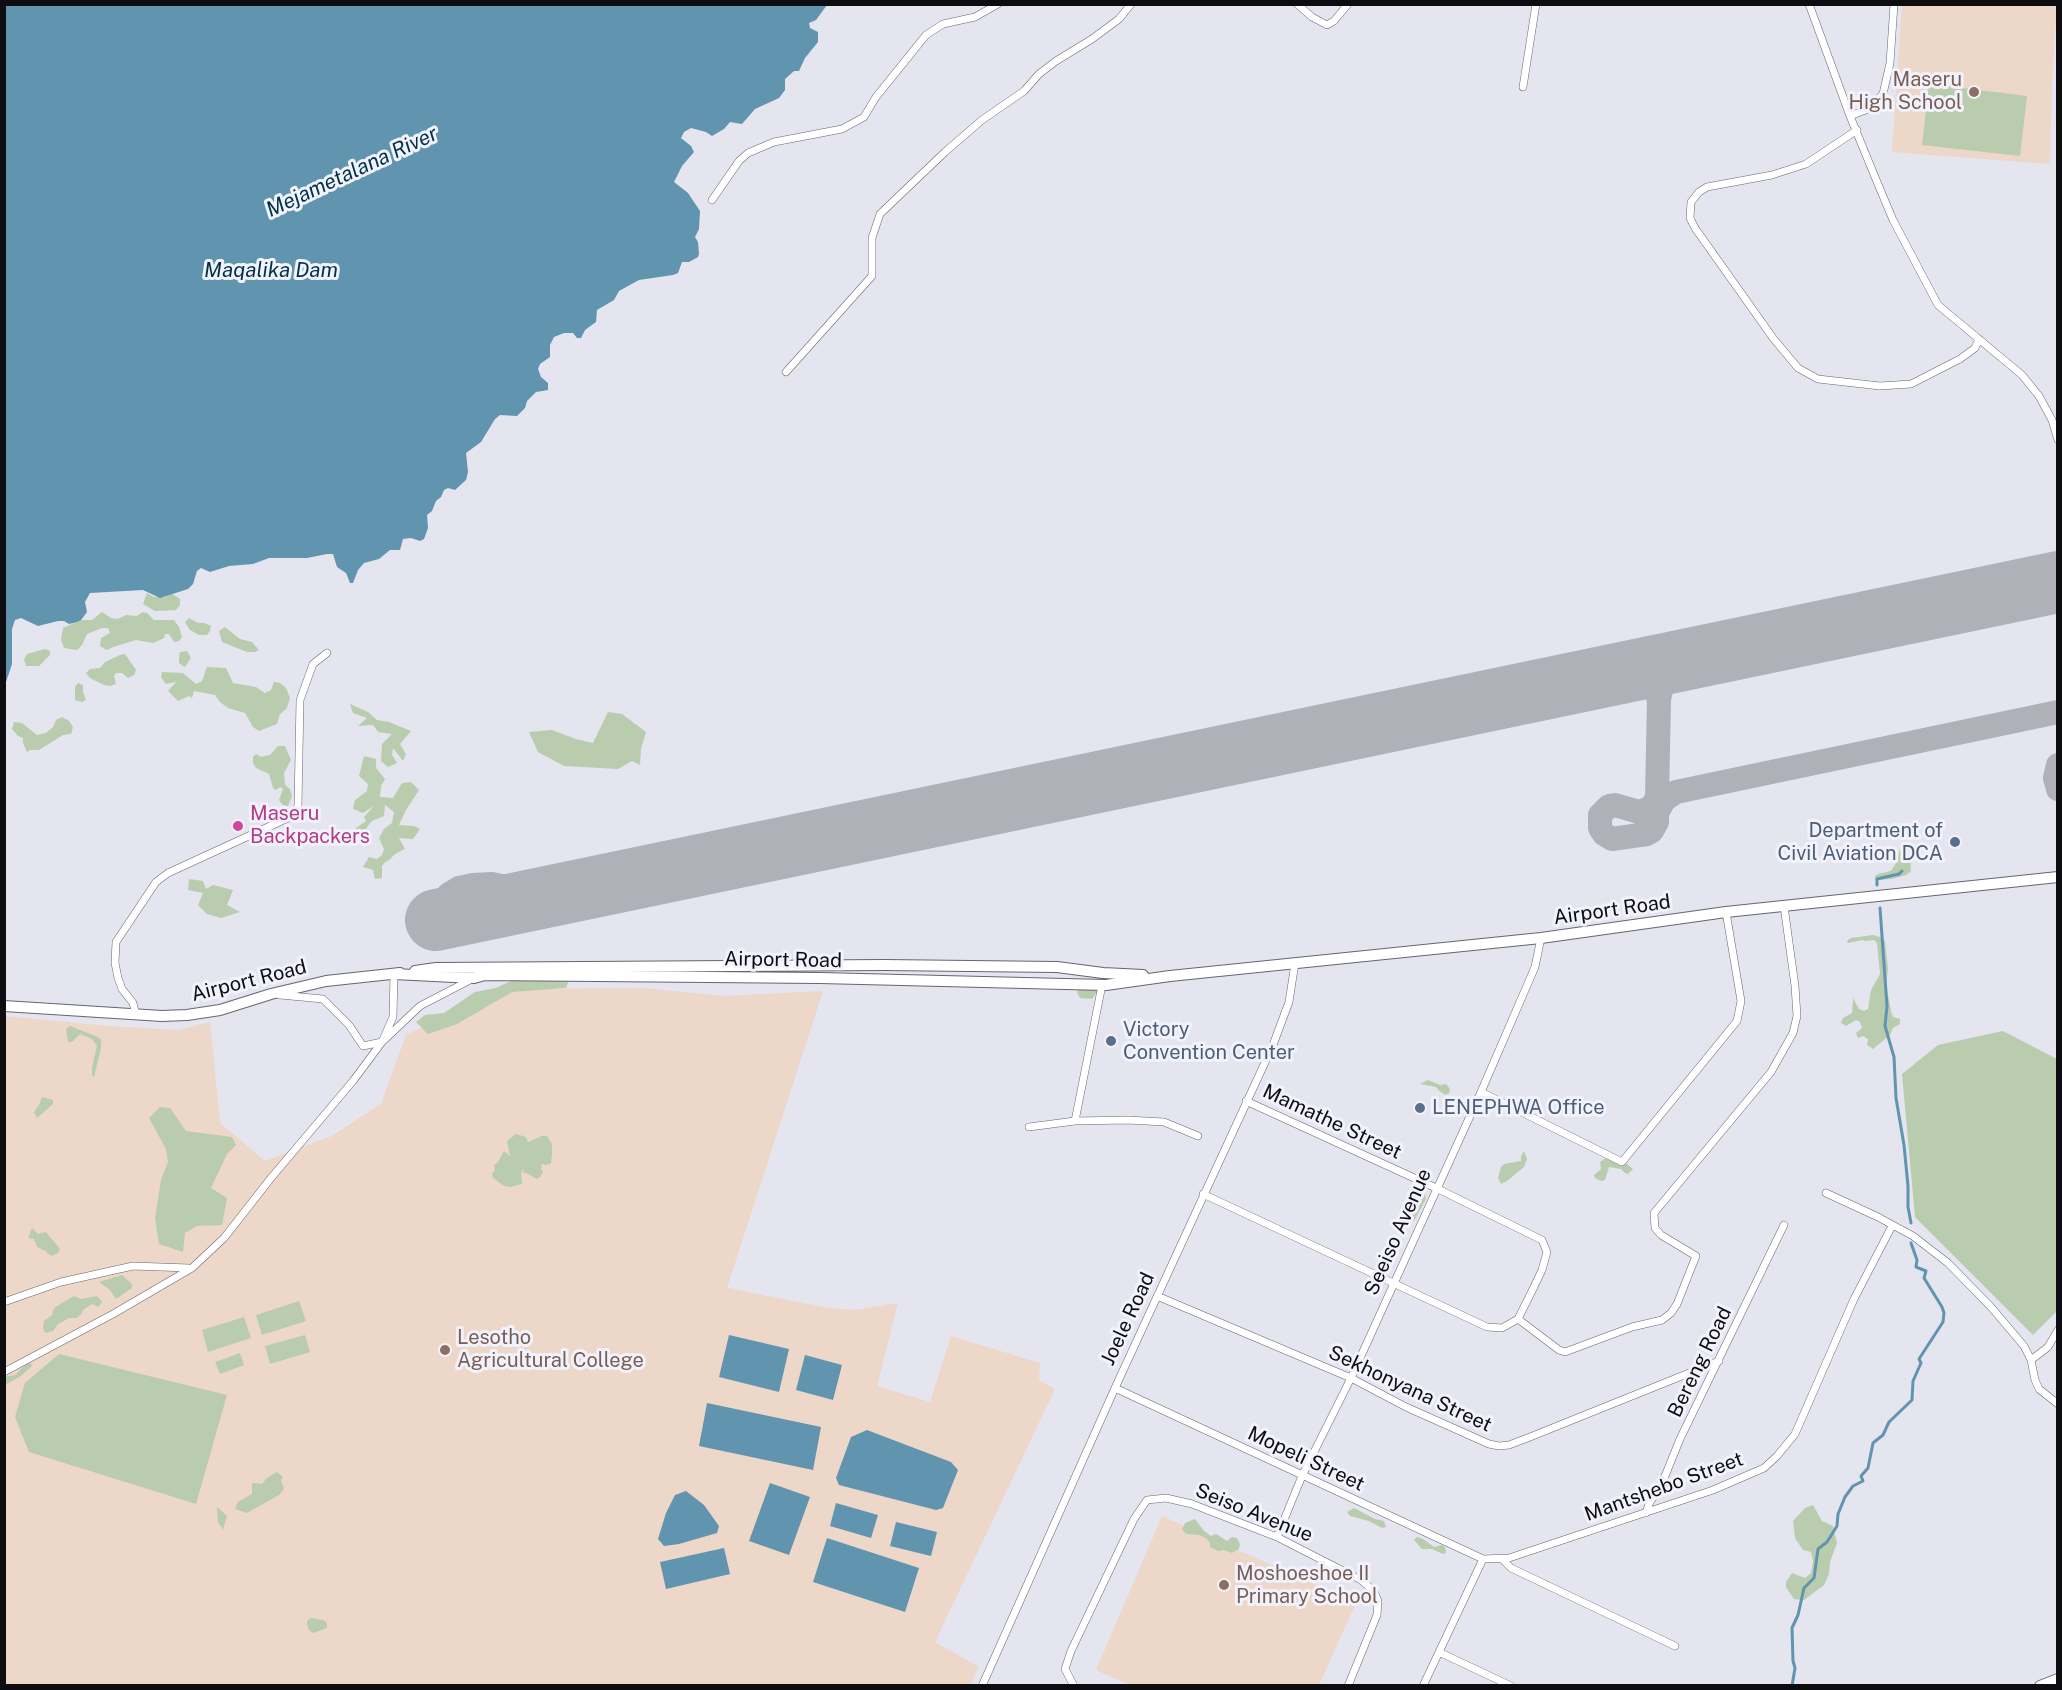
<!DOCTYPE html>
<html>
<head>
<meta charset="utf-8">
<style>
	body { margin:0 }
	#map { position:relative; width:2062px; height:1690px; overflow:hidden; background:#e4e5ef; font-family:"Public Sans",sans-serif }
	canvas { display:block }
	.frame { position:absolute; inset:0; border:6px solid #0d0d11; pointer-events:none }
</style>
</head>
<body>
<div id="map">
<canvas width="2062" height="1690"></canvas>
<div class="frame"></div>
</div>
<script>
const context = document.querySelector('canvas').getContext('2d');
context.lineJoin = 'round';
function paint(path, color) { context.fillStyle = color; context.fill(path, 'evenodd'); }
const toPath = rows => new Path2D(rows.map(r => 'M' + r).join(''));
function trace(path, color, width, dash) { context.strokeStyle = color; context.lineWidth = width; context.lineCap = dash ? 'butt' : 'round'; context.setLineDash(dash || []); context.stroke(path); }
function drawText(font, color, halo, rows, align = 'center') {
  context.font = font + ' "Public Sans",sans-serif'; context.lineWidth = 6; context.setLineDash([]); context.textBaseline = 'middle'; context.strokeStyle = halo; context.fillStyle = color; for (const [text, x, y, turn = 0] of rows) {
    context.save(); context.translate(x, y); context.rotate((+turn || 0) * Math.PI / 180); context.textAlign = isNaN(turn) ? turn : align; if (halo) context.strokeText(text, 0, 0); context.fillText(text, 0, 0); context.restore();
  }
}
const education = toPath([
	[1902,5,2057,5,2052,81,2050,164,1892,152],
	[644,988,722,996,823,991,727,1288,828,1308,855,1310,898,1303,877,1386,930,1402,951,1336,1040,1363,1039,1380,1055,1389,935,1642,979,1667,970,1685,5,1685,4,1016,109,1026,178,1030,210,1022,220,1123,265,1161,332,1136,381,1104,406,1035,467,1005,506,989],
	[1162,1516,1356,1603,1319,1685,1130,1685,1096,1670]
]);
const green = toPath([
	[1929,84,2027,96,2020,156,1922,145],
	[147,593,154,597,165,597,171,593,180,599,180,605,176,610,155,611,143,604],
	[102,612,111,618,118,619,126,615,137,616,142,612,147,613,154,620,174,620,179,627,182,637,179,641,174,642,169,634,165,634,164,638,153,643,136,640,113,647,107,650,100,646,101,638,110,633,108,628,102,628,87,634,82,645,77,650,64,648,61,640,63,628,81,620,92,620],
	[189,618,198,623,204,623,211,626,210,631,207,635,199,635,190,630,185,622],
	[225,627,240,639,252,642,259,650,255,652,247,652,222,642,219,631],
	[45,649,50,651,50,655,39,666,26,666,24,659,27,654],
	[187,651,191,658,185,667,179,663,179,658,180,652],
	[125,654,136,670,134,675,128,678,122,673,116,673,114,676,116,684,110,686,104,685,90,678,86,673,90,669,100,668,105,662,120,655],
	[207,667,226,668,233,683,256,687,265,693,271,690,274,682,280,683,286,688,290,698,287,708,280,714,277,724,259,731,253,727,245,713,228,708,220,702,215,695,194,691,192,698,189,696,178,701,168,691,176,682,166,684,161,677,162,672,183,673,196,684,202,681],
	[78,683,83,685,83,692,86,700,82,702,75,700,75,687],
	[350,704,368,712,377,720,389,722,411,731,400,744,406,754,403,761,393,748,392,755,397,763,388,767,381,761,382,744,392,734,378,732,373,725,358,726,367,718,353,713],
	[608,712,622,714,646,732,641,749,640,765,632,761,618,769,564,766,538,752,529,732,552,730,576,739,593,743],
	[62,717,69,721,73,727,71,734,63,735,39,750,30,750,27,752,23,743,23,738,18,736,12,729,14,722,22,723,37,735,46,733,53,727,56,720],
	[278,746,285,746,291,760,284,773,285,785,290,789,292,796,288,806,283,805,279,800,283,789,280,787,276,790,273,788,269,774,256,768,253,763,253,757,256,754,261,757,265,756,270,755],
	[364,756,376,759,376,768,385,779,381,786,380,797,393,798,402,783,411,782,419,790,406,810,399,825,414,826,420,829,413,839,399,838,405,849,395,854,388,861,385,862,382,866,382,878,375,879,373,870,363,867,369,857,377,859,382,855,384,849,379,838,384,829,392,823,394,812,385,805,384,816,372,821,367,827,367,833,360,836,355,834,355,829,366,821,364,817,374,806,363,813,353,809,355,800,367,791,368,784,359,776],
	[1904,847,1910,857,1911,871,1906,875,1892,879,1875,880,1875,876,1878,874,1891,871,1895,865,1900,849],
	[189,879,203,881,206,889,213,885,233,890,227,905,240,912,221,918,207,914,198,905,203,893,188,890],
	[1873,935,1880,937,1885,941,1888,969,1886,985,1891,1011,1893,1017,1900,1019,1900,1024,1893,1028,1890,1035,1873,1049,1867,1045,1868,1039,1863,1036,1858,1038,1856,1033,1862,1028,1860,1022,1856,1020,1846,1026,1841,1023,1843,1018,1852,1013,1853,998,1859,1009,1864,1011,1868,1009,1871,990,1880,974,1877,943,1874,940,1865,941,1862,940,1848,943,1847,941,1851,938],
	[513,980,569,980,566,988,512,992,457,1024,428,1034,416,1022,425,1015,444,1013,475,992,496,988],
	[1097,988,1097,992,1092,999,1080,998,1077,992,1078,990],
	[70,1026,98,1037,101,1040,101,1048,94,1077,92,1075,92,1067,97,1046,92,1039,80,1034,72,1042,68,1042,66,1029],
	[2003,1031,2057,1059,2057,1311,2033,1335,1915,1217,1902,1074,1938,1045],
	[1428,1080,1440,1085,1446,1084,1450,1089,1449,1093,1446,1095,1439,1091,1436,1087,1420,1084],
	[42,1097,53,1100,53,1104,37,1118,34,1112,39,1105],
	[160,1107,170,1108,186,1131,232,1137,236,1145,227,1154,211,1188,227,1198,222,1225,197,1226,185,1233,183,1252,159,1244,155,1218,161,1180,168,1162,166,1149,149,1118],
	[516,1134,526,1137,528,1142,542,1136,547,1136,552,1144,552,1154,551,1163,546,1165,542,1164,541,1169,543,1172,540,1177,537,1179,526,1173,523,1173,524,1168,521,1172,522,1184,510,1187,504,1186,493,1178,492,1174,495,1170,494,1165,498,1162,504,1151,510,1156,507,1141],
	[1524,1151,1527,1159,1524,1167,1507,1181,1501,1184,1498,1178,1501,1167,1504,1164,1521,1161,1521,1156],
	[1606,1158,1613,1159,1619,1165,1627,1164,1633,1169,1628,1174,1625,1173,1621,1169,1609,1167,1605,1180,1601,1181,1595,1178,1594,1175,1601,1169,1600,1162],
	[1422,1192,1425,1194,1426,1199,1414,1221,1411,1222,1409,1221,1412,1208],
	[32,1228,38,1234,46,1232,60,1249,58,1253,52,1256,48,1254,46,1251,37,1247,34,1239,28,1238],
	[122,1275,132,1284,132,1288,116,1299,110,1290,99,1282],
	[74,1296,81,1299,97,1296,102,1302,98,1307,92,1304,83,1310,81,1314,77,1318,69,1318,58,1324,53,1331,45,1333,43,1328,44,1321,52,1315,54,1308],
	[299,1301,306,1321,262,1335,256,1315],
	[244,1317,251,1338,208,1352,202,1330],
	[305,1335,310,1352,270,1364,265,1346],
	[240,1353,244,1365,220,1374,215,1362],
	[59,1354,227,1395,196,1504,29,1452,15,1417,25,1383],
	[31,1363,32,1366,21,1376,5,1385,4,1377,15,1375,26,1364],
	[277,1472,283,1477,281,1480,284,1489,279,1495,247,1513,235,1509,238,1502,252,1494,252,1483,262,1484,267,1478],
	[1813,1505,1822,1521,1833,1526,1837,1543,1830,1562,1829,1574,1824,1585,1804,1600,1794,1599,1786,1587,1786,1582,1792,1573,1805,1578,1811,1573,1813,1561,1811,1552,1803,1550,1795,1538,1793,1521,1805,1508],
	[217,1507,227,1516,223,1530,218,1522],
	[1354,1508,1375,1519,1384,1521,1386,1527,1382,1528,1369,1521,1350,1516,1347,1512],
	[1195,1519,1204,1531,1211,1536,1216,1534,1227,1541,1232,1537,1237,1538,1240,1544,1239,1549,1232,1553,1224,1550,1218,1551,1210,1547,1210,1543,1206,1538,1199,1535,1187,1534,1182,1530,1185,1523],
	[1417,1537,1423,1539,1434,1547,1442,1545,1445,1547,1446,1553,1443,1554,1432,1549,1422,1549,1414,1540],
	[311,1618,323,1620,327,1623,327,1628,313,1633,309,1630,307,1624,307,1621]
]);
const water = toPath([
	[5,4,827,4,827,5,816,20,809,23,810,28,818,32,818,42,805,58,799,71,794,71,785,79,785,90,779,98,755,109,742,124,730,122,724,129,712,136,706,132,691,128,684,132,681,138,691,146,694,152,682,166,674,182,688,193,700,211,699,229,695,237,698,242,699,254,698,257,689,262,682,262,678,273,673,275,639,280,619,291,614,300,597,310,596,322,585,330,581,338,577,338,573,333,564,333,554,337,550,345,550,357,540,364,538,369,541,377,548,383,548,390,536,392,527,401,525,408,517,416,500,415,495,419,481,442,466,453,468,472,466,480,455,490,448,488,444,490,441,497,436,501,432,511,427,515,428,528,424,539,420,541,411,538,403,539,400,550,390,550,379,559,364,563,358,570,353,583,350,583,346,573,337,567,333,554,327,554,307,558,269,558,253,564,229,566,210,572,201,568,197,571,193,584,188,589,160,598,143,590,90,593,85,602,87,612,81,620,77,622,69,624,64,621,58,621,38,626,21,618,15,620,12,629,12,664,5,685],
	[729,1335,789,1349,779,1392,719,1377],
	[805,1355,842,1365,833,1400,796,1390],
	[707,1403,821,1427,813,1470,699,1446],
	[867,1430,951,1462,958,1470,943,1508,936,1510,839,1485,836,1478,851,1437],
	[770,1483,810,1497,789,1555,749,1541],
	[686,1491,704,1505,719,1526,717,1533,679,1544,664,1546,658,1539,666,1513,675,1495],
	[836,1503,878,1515,871,1538,830,1526],
	[896,1522,937,1532,931,1556,890,1546],
	[827,1538,919,1568,905,1612,813,1582],
	[724,1548,730,1574,666,1589,660,1562]
]);
const stream = toPath([
	[1877,885,1877,879,1899,874,1902,871],
	[1880,908,1887,1006,1885,1026,1894,1057,1896,1098,1904,1145,1908,1186,1908,1207,1911,1223],
	[1792,1686,1795,1668,1793,1661,1792,1628,1798,1615,1804,1588,1814,1578,1818,1549,1827,1542,1837,1526,1838,1514,1845,1497,1853,1486,1863,1481,1861,1476,1868,1468,1873,1443,1883,1435,1889,1422,1912,1400,1913,1381,1921,1363,1919,1359,1943,1322,1944,1313,1942,1307,1924,1278,1926,1271,1916,1267,1917,1260,1911,1243]
]);
const taxiway = toPath([
	[1626,672,1640,677,1651,684,1655,690,1659,700],
	[2058,765,2055,778,2058,789],
	[1657,799,1657,822,1652,831,1647,834,1612,839,1604,834,1600,828,1600,815,1609,806,1615,805,1639,812,1650,808,1654,803,1657,797,1659,700,1662,685,1670,669,1688,659],
	[1657,813,1664,800,1676,792,2058,712],
	[507,905,479,919,463,930,449,927,441,913,443,902,449,894,459,888,473,885,492,884,535,894,563,893]
]);
const runway = toPath([
	[436,920,2058,582]
]);
const street = toPath([
	[1297,4,1312,17,1327,25,1334,21,1348,4],
	[1809,4,1850,116,1875,177,1893,220,1938,305,2022,375,2039,396,2052,420,2058,440],
	[1523,87,1536,4],
	[1850,116,1868,109,1883,94,1890,63,1894,4],
	[1857,130,1806,164,1772,175,1707,187,1699,192,1691,202,1690,218,1695,228,1773,338,1798,368,1818,379,1880,386,1911,384,1960,359,1975,348,1979,339],
	[712,200,739,161,748,153,774,142,842,129,864,117,876,97,926,35,943,24,975,17,998,4],
	[786,372,872,276,872,238,880,214,945,152,982,120,1024,91,1039,74,1056,61,1092,39,1119,19,1131,4],
	[280,995,323,999,349,1025,363,1046,382,1042,420,1006,472,979],
	[136,1015,133,1003,122,989,118,978,115,963,116,942,156,882,168,873,290,817,298,806,300,700,313,664,327,653],
	[1481,1092,1622,1162,1737,1021,1741,1001,1726,912],
	[1075,1121,1102,985],
	[1029,1127,1075,1121,1128,1120,1164,1122,1198,1136],
	[1826,1193,1878,1217,1913,1236,1948,1263,1991,1307,2024,1346,2031,1360,2035,1380,2039,1389,2058,1404],
	[1203,1194,1487,1327,1502,1328,1518,1319,1533,1289,1542,1270,1547,1252,1542,1240,1436,1188,1246,1101],
	[1157,1296,1351,1378,1406,1407,1489,1444,1499,1446,1509,1445,1530,1437,1719,1361],
	[4,1302,61,1282,133,1266,189,1268],
	[1518,1319,1559,1350,1565,1352,1632,1327,1662,1320,1671,1313,1677,1304,1696,1256,1661,1235,1655,1228,1654,1213,1771,1072,1793,1033,1797,1016,1795,986,1784,906],
	[2031,1360,2048,1347,2058,1330],
	[4,1372,113,1314,192,1268,224,1238,271,1178,353,1081,382,1042,393,1017,394,974],
	[1115,1388,1483,1559,1509,1558,1713,1490,1764,1468,1777,1456,1795,1434,1854,1299,1892,1226],
	[1646,1513,1649,1504,1663,1481,1680,1439,1784,1225],
	[1277,1537,1302,1476,1351,1378,1481,1092,1535,967,1541,938],
	[1502,1559,1511,1568,1675,1646],
	[1439,1652,1511,1686],
	[982,1686,1115,1388,1273,1045,1289,1002,1295,963],
	[1074,1686,1065,1669,1071,1651,1134,1519,1147,1500,1166,1498,1192,1504,1277,1537,1361,1580,1374,1591,1378,1601,1377,1615,1348,1686],
	[1423,1686,1483,1559]
]);
const secondary = toPath([
	[415,971,436,968,884,965,1057,967,1103,973,1143,975],
	[394,974,474,978,485,975,820,978,1106,985,1170,976,1541,938,1726,912,2058,877],
	[4,1006,162,1016,187,1015,220,1010,271,994,326,981,400,973],
	[2040,1686,2058,1679]
]);
const markers = [
	[1974,92,6,"#8d6e63"],
	[238,826,6,"#d1479c"],
	[1955,842,6,"#5c6f8a"],
	[1111,1041,6,"#5c6f8a"],
	[1420,1108,6,"#5c6f8a"],
	[445,1350,6,"#8d6e63"],
	[1224,1585,6,"#8d6e63"]
];
const educationNames = [
	["Maseru",1962,80,"right"],
	["High School",1962,103,"right"],
	["Lesotho",457,1338],
	["Agricultural College",457,1361],
	["Moshoeshoe II",1236,1574],
	["Primary School",1236,1597]
];
const hotelNames = [
	["Maseru",250,814],
	["Backpackers",250,837]
];
const serviceNames = [
	["Department of",1943,831,"right"],
	["Civil Aviation DCA",1943,854,"right"],
	["Victory",1123,1030],
	["Convention Center",1123,1053],
	["LENEPHWA Office",1432,1108]
];
const streetNames = [
	["Airport Road",1612,910,-8],
	["Airport Road",783,960,1],
	["Airport Road",249,981,-14],
	["Mamathe Street",1332,1122,25],
	["Seeiso Avenue",1398,1232,-66],
	["Joele Road",1128,1319,-65],
	["Bereng Road",1700,1362,-64],
	["Sekhonyana Street",1410,1389,25],
	["Mopeli Street",1306,1459,25],
	["Mantshebo Street",1664,1487,-20],
	["Seiso Avenue",1254,1513,22]
];
const waterNames = [
	["Mejametalana River",352,172,-25],
	["Maqalika Dam",271,271]
];
paint(education, '#ecd7c9');
paint(green, '#b9ccae');
paint(water, '#6194af');
trace(stream, '#6194af', 3);
trace(taxiway, '#afb0b8', 24);
trace(runway, '#afb0b8', 62);
trace(street, '#65666f', 8);
trace(secondary, '#65666f', 12);
trace(street, '#fff', 7);
trace(secondary, '#fff', 10);
for (const [x, y, r, color] of markers) { const dot = new Path2D(); dot.arc(x, y, r, 0, 2 * Math.PI); context.fillStyle = color; context.fill(dot); trace(dot, '#f1f2fc', 2); }
drawText('20px', '#785e54', '#f1f2fc', educationNames, 'left');
drawText('20px', '#b23c85', '#f1f2fc', hotelNames, 'left');
drawText('20px', '#4e5e75', '#f1f2fc', serviceNames, 'left');
drawText('20px', '#0d0d11', '#f1f2fc', streetNames);
drawText('italic 21px', '#023145', '#f1f2fc', waterNames);
</script>
</body>
</html>
